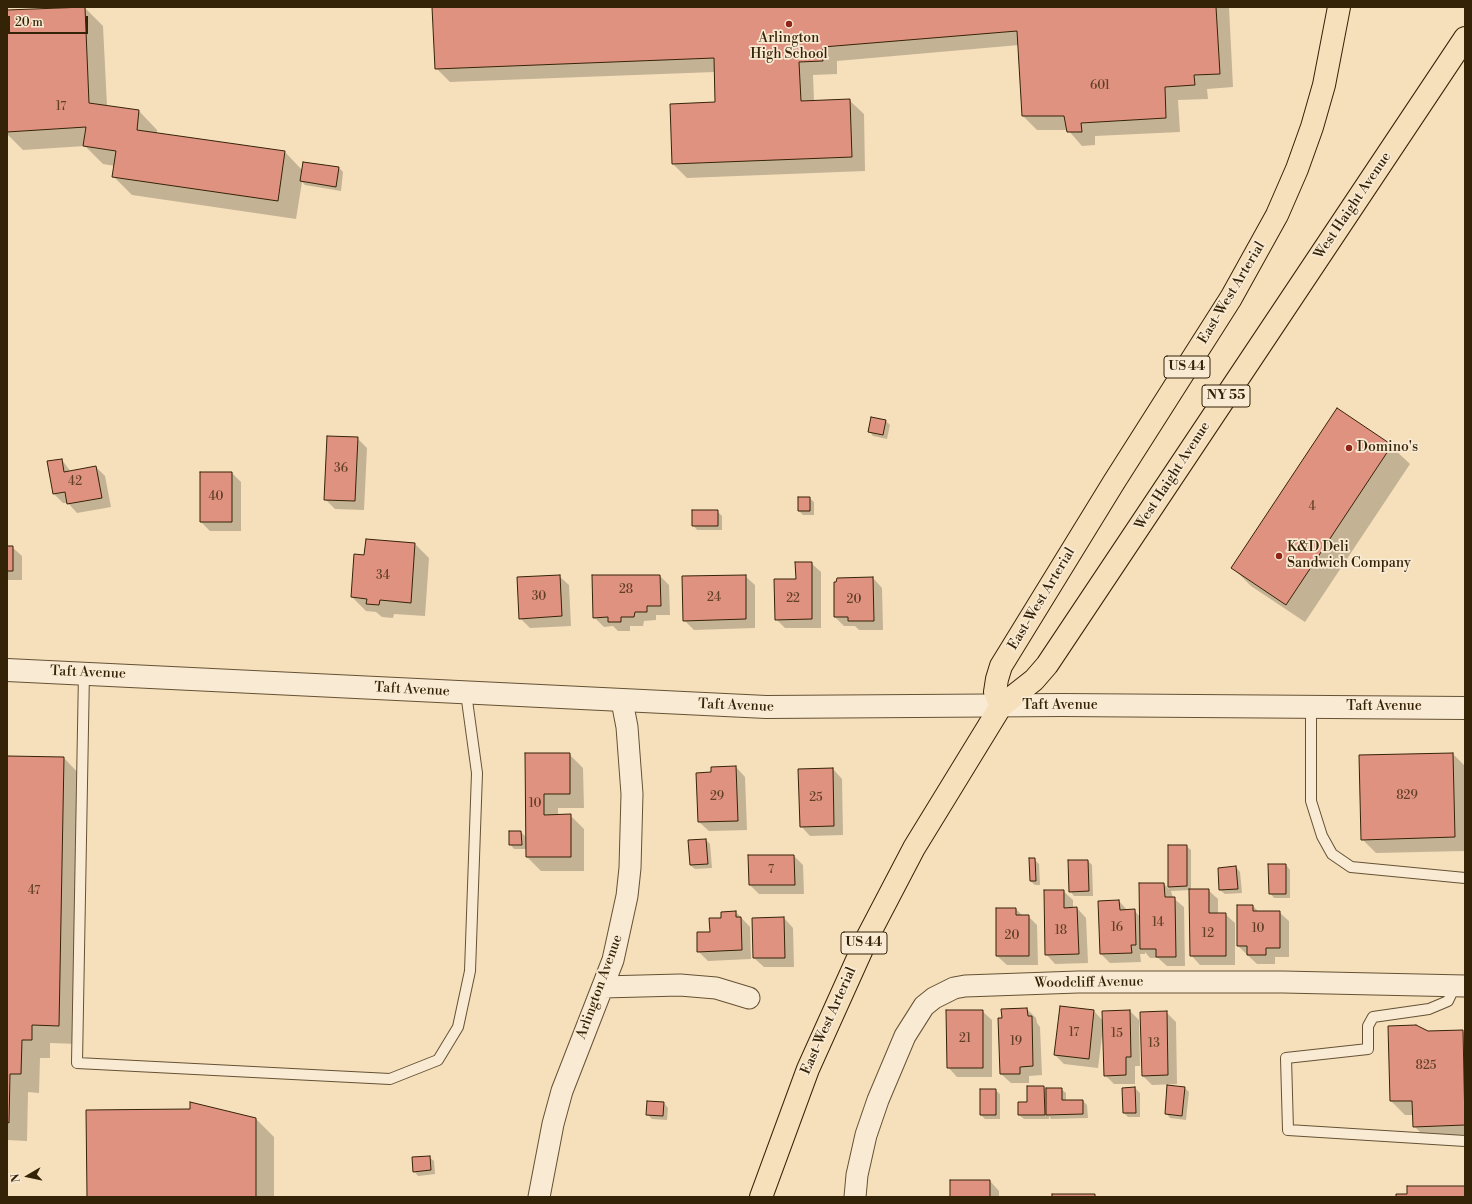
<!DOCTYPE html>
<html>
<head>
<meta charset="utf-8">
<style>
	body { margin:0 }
	#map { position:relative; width:1472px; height:1204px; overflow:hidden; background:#f6dfbb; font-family:"Libre Bodoni",serif }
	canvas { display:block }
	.frame { position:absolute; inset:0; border:8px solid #352307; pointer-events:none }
	.north { position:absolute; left:8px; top:1156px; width:40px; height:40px; -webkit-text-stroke:3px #f9ead3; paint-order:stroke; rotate:261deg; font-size:11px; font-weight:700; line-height:16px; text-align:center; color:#352307 }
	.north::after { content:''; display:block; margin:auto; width:14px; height:18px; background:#352307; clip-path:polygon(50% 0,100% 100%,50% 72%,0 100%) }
	.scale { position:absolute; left:8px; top:16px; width:80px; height:18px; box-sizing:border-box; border:2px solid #352307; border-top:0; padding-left:5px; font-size:12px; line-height:14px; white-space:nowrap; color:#352307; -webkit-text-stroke:3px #f9ead3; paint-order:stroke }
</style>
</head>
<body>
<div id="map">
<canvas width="1472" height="1204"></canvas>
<div class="frame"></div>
<div class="north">N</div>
<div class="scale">20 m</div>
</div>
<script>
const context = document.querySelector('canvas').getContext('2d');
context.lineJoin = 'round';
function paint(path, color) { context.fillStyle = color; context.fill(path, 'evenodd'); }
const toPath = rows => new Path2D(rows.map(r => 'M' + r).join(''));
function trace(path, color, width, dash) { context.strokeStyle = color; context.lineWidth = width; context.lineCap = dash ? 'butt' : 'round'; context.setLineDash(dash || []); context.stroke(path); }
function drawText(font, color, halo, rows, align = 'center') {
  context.font = font + ' "Libre Bodoni",serif'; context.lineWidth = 3.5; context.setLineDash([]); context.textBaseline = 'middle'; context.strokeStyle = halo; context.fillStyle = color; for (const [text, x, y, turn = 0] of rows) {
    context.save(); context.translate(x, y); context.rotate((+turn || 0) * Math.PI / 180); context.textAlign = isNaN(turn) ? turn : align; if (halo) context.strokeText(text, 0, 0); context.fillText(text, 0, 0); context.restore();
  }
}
const shadow = toPath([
	[84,7,103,26,107,106,139,111,157,130,157,133,285,152,302,170,339,168,343,172,341,191,305,185,302,182,296,219,132,195,113,176,115,166,103,164,85,146,23,150,7,134,7,11],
	[433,7,1229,7,1233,87,1207,89,1208,99,1178,100,1180,132,1095,136,1095,145,1082,146,1068,130,1037,130,1023,116,1019,45,837,61,837,74,813,75,814,101,849,100,864,114,865,171,687,178,673,164,716,103,715,72,450,82,436,68],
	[886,421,890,425,887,439,873,436,869,431],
	[357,438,367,448,364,510,335,509,325,499],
	[1391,446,1410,464,1305,622,1251,586,1233,568],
	[62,460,71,472,96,467,105,476,111,507,77,513,68,503,63,503,54,494,48,462],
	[232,473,241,482,241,531,210,531,201,522],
	[809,498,814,502,814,515,803,515,799,511],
	[717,511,722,516,722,530,697,530,693,525],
	[415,544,429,558,425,616,394,614,393,618,382,617,376,612,366,611,352,597,365,556],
	[7,547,12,547,22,556,22,580,7,580],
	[811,563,821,572,821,628,785,628,776,619],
	[559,576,569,585,571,626,530,628,520,618],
	[660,576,669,585,670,615,656,615,656,620,644,621,643,626,630,626,630,631,618,631,613,626,604,627,594,617],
	[745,576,755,585,755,628,694,630,684,620],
	[873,578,882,588,883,630,859,630,855,626,844,626,835,617],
	[526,754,569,754,583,768,584,808,558,808,558,815,570,815,584,829,584,871,541,871,527,857,527,849,514,849,510,844,521,832,527,838],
	[1453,754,1465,766,1465,851,1376,853,1362,839],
	[7,757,64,758,82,777,78,1044,50,1043,50,1058,40,1058,39,1093,28,1092,27,1141,7,1140],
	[736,767,745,777,747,830,709,831,699,822,712,773],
	[833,769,842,779,843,835,810,836,801,826],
	[706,840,710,844,712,868,695,869,690,865],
	[1169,846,1186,846,1191,850,1191,890,1208,890,1218,899,1218,914,1225,914,1235,923,1235,965,1200,965,1191,955,1190,890,1171,891,1173,898,1184,907,1185,966,1167,966,1158,958,1150,958,1145,952,1145,954,1140,954,1141,962,1110,963,1101,954,1119,901,1128,911,1134,910,1140,917,1164,884,1169,889],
	[794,856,803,865,804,894,759,894,750,885],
	[1034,859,1039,864,1040,885,1035,885,1030,881],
	[1088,861,1092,865,1093,896,1074,896,1070,891],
	[1286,865,1290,870,1290,898,1274,898,1270,893],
	[1236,867,1240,872,1242,893,1225,894,1220,890],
	[1063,891,1073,900,1073,908,1077,908,1086,918,1088,963,1055,964,1046,954],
	[1253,906,1259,912,1279,912,1289,921,1289,957,1275,957,1275,964,1257,964,1238,946],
	[1016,909,1023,916,1028,916,1037,925,1038,965,1007,965,997,956],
	[736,912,750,927,751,959,708,961,698,951,722,919],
	[784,918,793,928,794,967,764,967,754,958,753,919],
	[1027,1009,1036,1018,1037,1023,1040,1027,1042,1075,1029,1076,1029,1083,1011,1083,1001,1074,1000,1019],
	[982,1011,992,1020,992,1077,957,1077,948,1067],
	[1094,1011,1103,1021,1130,1011,1139,1020,1140,1066,1135,1066,1135,1084,1114,1084,1105,1075,1103,1028,1098,1068,1064,1064,1055,1055],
	[1166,1012,1176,1022,1177,1084,1152,1085,1143,1076],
	[1462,1031,1465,1034,1465,1139,1428,1140,1414,1126,1414,1115,1405,1115,1391,1101,1427,1032],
	[1044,1087,1045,1089,1061,1089,1066,1093,1066,1101,1083,1101,1087,1105,1088,1118,1051,1119,1049,1116,1049,1119,1024,1119,1019,1115,1028,1103],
	[1135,1088,1140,1093,1140,1117,1128,1117,1124,1113,1124,1089],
	[1185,1088,1189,1092,1186,1120,1170,1118,1166,1113],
	[995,1090,1000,1094,1000,1119,985,1119,981,1115],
	[664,1103,668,1108,667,1120,652,1119,647,1114],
	[255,1118,274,1137,274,1197,88,1197],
	[429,1157,434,1161,435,1174,418,1176,414,1171],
	[951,1181,990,1181,999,1191,999,1197,951,1197]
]);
const building = toPath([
	[85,7,89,103,139,110,137,130,285,151,278,201,112,177,116,151,83,146,86,127,7,132,7,10,85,7],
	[432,7,1216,7,1220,74,1194,75,1195,85,1165,87,1166,118,1081,123,1082,132,1067,132,1064,116,1022,116,1017,31,823,47,823,61,799,62,801,101,850,99,852,157,672,164,670,104,715,102,714,58,435,69,432,7],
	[303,162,339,167,336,187,300,181,303,162],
	[1337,408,1392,445,1286,605,1231,568,1337,408],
	[871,417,886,420,883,435,868,432,871,417],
	[327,436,358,437,355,501,324,500,327,436],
	[62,459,64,472,96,466,102,498,67,504,65,492,53,494,47,461,62,459],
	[200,472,232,472,232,522,200,522,200,472],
	[798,497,810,497,810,511,798,511,798,497],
	[692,510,718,510,718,526,692,526,692,510],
	[366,539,415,543,411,603,380,600,379,605,366,604,367,599,351,597,354,554,364,555,366,539],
	[7,546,13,546,13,571,7,571,7,546],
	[795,562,812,562,812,619,775,620,774,579,796,579,795,562],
	[560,575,562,616,519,619,517,577,560,575],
	[592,575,660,575,661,606,647,606,647,612,635,612,634,617,621,617,621,622,608,622,608,617,593,618,592,575],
	[746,575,746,619,683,621,682,576,746,575],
	[873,577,874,621,848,621,848,617,834,617,834,582,836,582,837,578,873,577],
	[525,753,570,753,570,794,544,794,544,815,571,814,571,857,526,857,525,753],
	[1453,753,1455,837,1361,840,1359,755,1453,753],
	[7,756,64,757,59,1026,32,1025,32,1040,22,1040,21,1074,10,1074,9,1123,7,1122,7,756],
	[736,766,738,821,698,822,696,773,711,772,711,767,736,766],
	[833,768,834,826,800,827,798,769,833,768],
	[509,831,521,831,522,845,509,845,509,831],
	[706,839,708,864,690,865,688,840,706,839],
	[1168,845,1187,845,1187,886,1168,887,1168,845],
	[748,855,794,855,795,885,749,885,748,855],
	[1029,858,1035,858,1036,881,1030,881,1029,858],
	[1068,860,1088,860,1089,891,1069,892,1068,860],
	[1268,864,1286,864,1286,894,1269,894,1268,864],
	[1236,866,1238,889,1219,890,1218,868,1236,866],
	[1139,883,1164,883,1165,897,1175,897,1176,957,1156,957,1156,949,1140,949,1139,883],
	[1189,889,1209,889,1209,913,1226,913,1226,956,1190,956,1189,889],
	[1044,890,1064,890,1064,908,1077,907,1079,954,1045,955,1044,890],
	[1119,900,1120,910,1135,909,1136,945,1131,945,1132,953,1100,954,1098,901,1119,900],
	[1237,905,1253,905,1253,911,1280,911,1280,948,1266,948,1266,955,1247,955,1247,946,1237,946,1237,905],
	[996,908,1016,908,1016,915,1029,915,1029,956,996,956,996,908],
	[736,911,736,917,741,917,742,950,697,952,697,932,710,932,709,918,721,918,721,912,736,911],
	[784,917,785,958,753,958,752,918,784,917],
	[1060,1006,1094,1010,1089,1059,1054,1055,1060,1006],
	[1027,1008,1028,1016,1032,1016,1033,1066,1020,1067,1020,1074,1000,1074,998,1018,1002,1018,1001,1009,1027,1008],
	[946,1010,983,1010,983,1068,947,1068,946,1010],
	[1130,1010,1131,1057,1126,1057,1126,1075,1104,1076,1102,1011,1130,1010],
	[1167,1011,1168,1075,1142,1076,1140,1012,1167,1011],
	[1416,1025,1428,1031,1463,1030,1465,1125,1413,1127,1412,1101,1390,1101,1388,1026,1416,1025],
	[1167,1085,1185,1087,1182,1116,1165,1114,1167,1085],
	[1027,1086,1044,1086,1045,1115,1018,1115,1018,1102,1027,1102,1027,1086],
	[1135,1087,1136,1113,1123,1113,1122,1088,1135,1087],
	[1046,1088,1062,1088,1062,1100,1083,1100,1083,1114,1046,1115,1046,1088],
	[980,1089,996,1089,996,1115,980,1115,980,1089],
	[647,1101,664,1102,663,1116,646,1115,647,1101],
	[190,1102,256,1118,256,1197,87,1197,86,1110,190,1109,190,1102],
	[430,1156,431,1170,413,1172,412,1157,430,1156],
	[950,1180,990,1180,990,1197,950,1197,950,1180],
	[1407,1186,1465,1186,1465,1197,1396,1197,1396,1194,1407,1194,1407,1186],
	[1052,1194,1095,1194,1095,1197,1052,1197,1052,1194]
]);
const service = toPath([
	[84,672,77,1063,390,1079,438,1060,458,1027,470,971,477,773,466,693],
	[1311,707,1311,801,1322,836,1332,854,1351,867,1465,878],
	[1455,986,1448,1001,1429,1009,1373,1017,1368,1026,1368,1049,1286,1058,1288,1130,1465,1141]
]);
const minor = toPath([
	[603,987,680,985,716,988,749,998],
	[539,1197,553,1124,562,1091,613,960,627,896,630,868,632,794,627,727,622,701],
	[855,1197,857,1175,866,1135,878,1100,905,1036,924,1006,934,998,954,988,965,986,1078,982,1283,982,1465,986]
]);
const tertiary = toPath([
	[7,670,766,707,1062,705,1465,708]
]);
const primary = toPath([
	[1001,706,1034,680,1047,665,1465,38]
]);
const trunk = toPath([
	[761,1197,808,1069,867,938,914,848,1001,706,995,692,997,679,1001,666,1114,482,1231,298,1277,215,1297,169,1312,127,1324,85,1339,7]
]);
const markers = [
	[789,24,4,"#8f2418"],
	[1349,448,4,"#8f2418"],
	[1279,556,4,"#8f2418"]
];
const numberNames = [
	["601",1100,86],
	["17",61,107],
	["36",341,469],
	["42",75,482],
	["40",216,497],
	["4",1312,507],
	["34",383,576],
	["28",626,590],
	["30",539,597],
	["24",714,598],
	["22",793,599],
	["20",854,600],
	["829",1407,796],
	["29",717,797],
	["25",816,798],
	["10",535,804],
	["7",771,870],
	["47",34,891],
	["14",1158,923],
	["16",1117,928],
	["10",1258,929],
	["18",1061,931],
	["12",1208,934],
	["20",1012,936],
	["17",1074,1033],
	["15",1117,1034],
	["21",965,1039],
	["19",1016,1042],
	["13",1154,1044],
	["825",1426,1066]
];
const shields = [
	[1187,367,46],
	[1226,396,48],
	[864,943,46]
];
const shieldNames = [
	["US 44",1187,367],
	["NY 55",1226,396],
	["US 44",864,943]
];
const poiNames = [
	["Arlington",789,39,"center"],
	["High School",789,55,"center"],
	["Domino's",1357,448],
	["K&D Deli",1287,548],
	["Sandwich Company",1287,564]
];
const streetNames = [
	["West Haight Avenue",1353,206,-56],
	["East-West Arterial",1232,293,-59],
	["West Haight Avenue",1173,476,-57],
	["East-West Arterial",1042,599,-59],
	["Taft Avenue",88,673,2],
	["Taft Avenue",412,690,3],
	["Taft Avenue",736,706,2],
	["Taft Avenue",1060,706],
	["Taft Avenue",1384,707],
	["Woodcliff Avenue",1089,983,-1],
	["Arlington Avenue",600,987,-70],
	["East-West Arterial",829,1021,-66]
];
paint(shadow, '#0003');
paint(building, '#e09280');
trace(building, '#352307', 1);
trace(service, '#655234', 12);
trace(minor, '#655234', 23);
trace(tertiary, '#655234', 24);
trace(primary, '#352307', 24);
trace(trunk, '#352307', 24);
trace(service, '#f9ead3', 10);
trace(minor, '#f9ead3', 21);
trace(tertiary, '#f9ead3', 22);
trace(primary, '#f6dfbb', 22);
trace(trunk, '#f6dfbb', 22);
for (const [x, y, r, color] of markers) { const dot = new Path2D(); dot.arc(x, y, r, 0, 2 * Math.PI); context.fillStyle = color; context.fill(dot); trace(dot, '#f9ead3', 1.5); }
drawText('12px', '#603f25', null, numberNames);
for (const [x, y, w] of shields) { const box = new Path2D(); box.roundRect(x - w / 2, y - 11, w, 22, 3); context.fillStyle = '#f9ead3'; context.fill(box); trace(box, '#352307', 1); }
drawText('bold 13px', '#352307', null, shieldNames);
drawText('14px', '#352307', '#f9ead3', poiNames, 'left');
drawText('14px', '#352307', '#f9ead3', streetNames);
</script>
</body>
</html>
